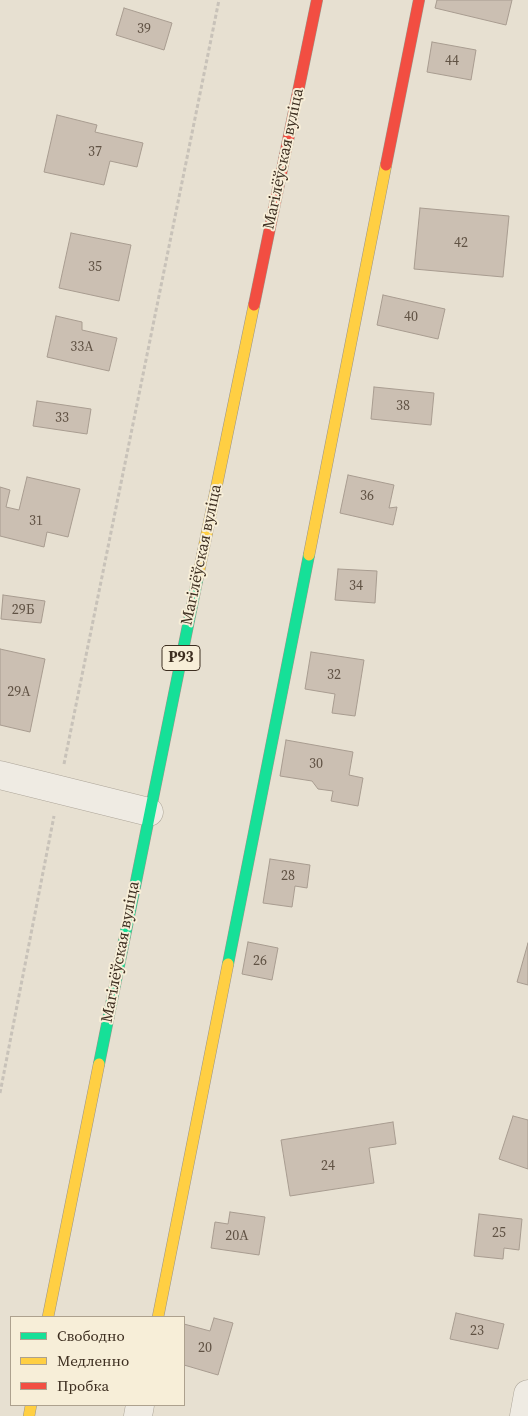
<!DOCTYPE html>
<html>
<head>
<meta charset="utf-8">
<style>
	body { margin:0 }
	#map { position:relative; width:528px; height:1416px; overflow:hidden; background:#e7e0d1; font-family:"Source Serif 4",serif }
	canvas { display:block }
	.legend { position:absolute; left:10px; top:1316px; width:175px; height:90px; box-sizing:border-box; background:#f7eed8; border:1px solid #ada18e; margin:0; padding:6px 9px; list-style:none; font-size:15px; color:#3d2e20 }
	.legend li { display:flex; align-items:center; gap:10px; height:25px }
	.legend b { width:25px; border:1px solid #ada18e }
</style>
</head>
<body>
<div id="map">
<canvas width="528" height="1416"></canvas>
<ul class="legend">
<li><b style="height:6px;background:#16e098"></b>Свободно</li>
<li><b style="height:6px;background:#ffcf43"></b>Медленно</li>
<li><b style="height:6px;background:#f24e42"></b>Пробка</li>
</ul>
</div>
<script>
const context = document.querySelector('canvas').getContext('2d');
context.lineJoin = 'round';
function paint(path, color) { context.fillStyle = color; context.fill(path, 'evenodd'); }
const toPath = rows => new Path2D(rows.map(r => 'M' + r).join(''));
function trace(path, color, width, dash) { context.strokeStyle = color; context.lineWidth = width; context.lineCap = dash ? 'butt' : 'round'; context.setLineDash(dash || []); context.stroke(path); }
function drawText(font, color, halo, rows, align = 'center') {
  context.font = font + ' "Source Serif 4",serif'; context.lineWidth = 4; context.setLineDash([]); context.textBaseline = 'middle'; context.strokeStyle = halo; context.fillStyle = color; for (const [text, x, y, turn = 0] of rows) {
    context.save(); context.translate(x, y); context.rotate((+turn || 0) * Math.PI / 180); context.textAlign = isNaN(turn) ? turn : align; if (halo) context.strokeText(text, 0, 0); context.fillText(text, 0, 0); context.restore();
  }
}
const building = toPath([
	[437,0,512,0,506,25,435,8,437,0],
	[124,8,172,23,164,50,116,35,124,8],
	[432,42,476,50,471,80,427,72,432,42],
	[57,115,97,125,95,132,143,143,137,167,110,161,104,185,44,172,57,115],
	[420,208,509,216,503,277,414,269,420,208],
	[71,233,131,245,119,301,59,288,71,233],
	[383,295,445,309,438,339,377,325,383,295],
	[56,316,82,322,82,330,117,338,109,371,47,357,56,316],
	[374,387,434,393,431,425,371,419,374,387],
	[37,401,91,409,87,434,33,426,37,401],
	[348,475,394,485,389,508,397,507,393,525,340,513,348,475],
	[27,477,80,489,68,537,47,532,44,547,0,536,0,487,10,490,6,507,19,510,27,477],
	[338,569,377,571,375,603,335,600,338,569],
	[3,595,45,601,41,623,1,619,3,595],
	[0,649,45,659,30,732,0,725,0,649],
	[311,652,364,660,355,716,332,713,335,694,305,689,311,652],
	[286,740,353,752,349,775,363,778,358,806,331,801,333,791,318,789,312,781,280,776,286,740],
	[270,859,310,865,307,888,295,886,292,907,263,903,270,859],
	[248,942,278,948,272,980,242,974,248,942],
	[528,943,528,985,517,982,528,943],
	[513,1116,528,1120,528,1169,499,1159,513,1116],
	[393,1122,396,1144,369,1148,374,1183,290,1196,281,1140,393,1122],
	[230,1212,265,1217,259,1255,211,1248,215,1222,228,1224,230,1212],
	[479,1214,522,1219,519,1250,504,1248,503,1259,474,1256,479,1214],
	[456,1313,504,1324,498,1349,450,1339,456,1313],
	[214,1318,233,1323,218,1375,184,1365,184,1324,210,1331,214,1318]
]);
const path = toPath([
	[64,764,219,0],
	[0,1093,54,816]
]);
const street = toPath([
	[0,775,149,812],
	[138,1416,140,1405],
	[524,1416,528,1394]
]);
const fast = toPath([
	[228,964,309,555],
	[99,1064,198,576]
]);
const slow = toPath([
	[309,555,386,165],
	[198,576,254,305],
	[48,1317,99,1064],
	[158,1317,228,964],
	[29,1416,31,1405]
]);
const jam = toPath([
	[386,165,419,0],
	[254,305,317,0]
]);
const numberNames = [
	["39",144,29],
	["44",452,61],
	["37",95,152],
	["42",461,243],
	["35",95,267],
	["40",411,317],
	["33А",82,347],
	["38",403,406],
	["33",62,418],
	["36",367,496],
	["31",36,521],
	["34",356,586],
	["29Б",23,610],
	["32",334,675],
	["29А",19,692],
	["30",316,764],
	["28",288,876],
	["26",260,961],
	["24",328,1166],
	["25",499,1233],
	["20А",237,1236],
	["23",477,1331],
	["20",205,1348]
];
const shields = [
	[181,658,38]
];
const shieldNames = [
	["Р93",181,658]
];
const streetNames = [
	["Магілёўская вуліца",284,159,-78],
	["Магілёўская вуліца",202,555,-78],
	["Магілёўская вуліца",121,952,-79]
];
paint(building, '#cbbfb2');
trace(building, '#a89c90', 1);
trace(street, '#ada599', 29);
trace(fast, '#9c958a', 12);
trace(slow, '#9c958a', 12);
trace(jam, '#9c958a', 12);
trace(path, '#c8c2b9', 3, [4, 2.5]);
trace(street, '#efebe3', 28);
trace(fast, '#16e098', 11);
trace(slow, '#ffcf43', 11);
trace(jam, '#f24e42', 11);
drawText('14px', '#605244', null, numberNames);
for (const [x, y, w] of shields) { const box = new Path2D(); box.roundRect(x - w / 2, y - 12.5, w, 25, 4); context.fillStyle = '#f7eed8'; context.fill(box); trace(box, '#3d2e20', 1); }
drawText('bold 15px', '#3d2e20', null, shieldNames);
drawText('16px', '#3d2e20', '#f7eed8', streetNames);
</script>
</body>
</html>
